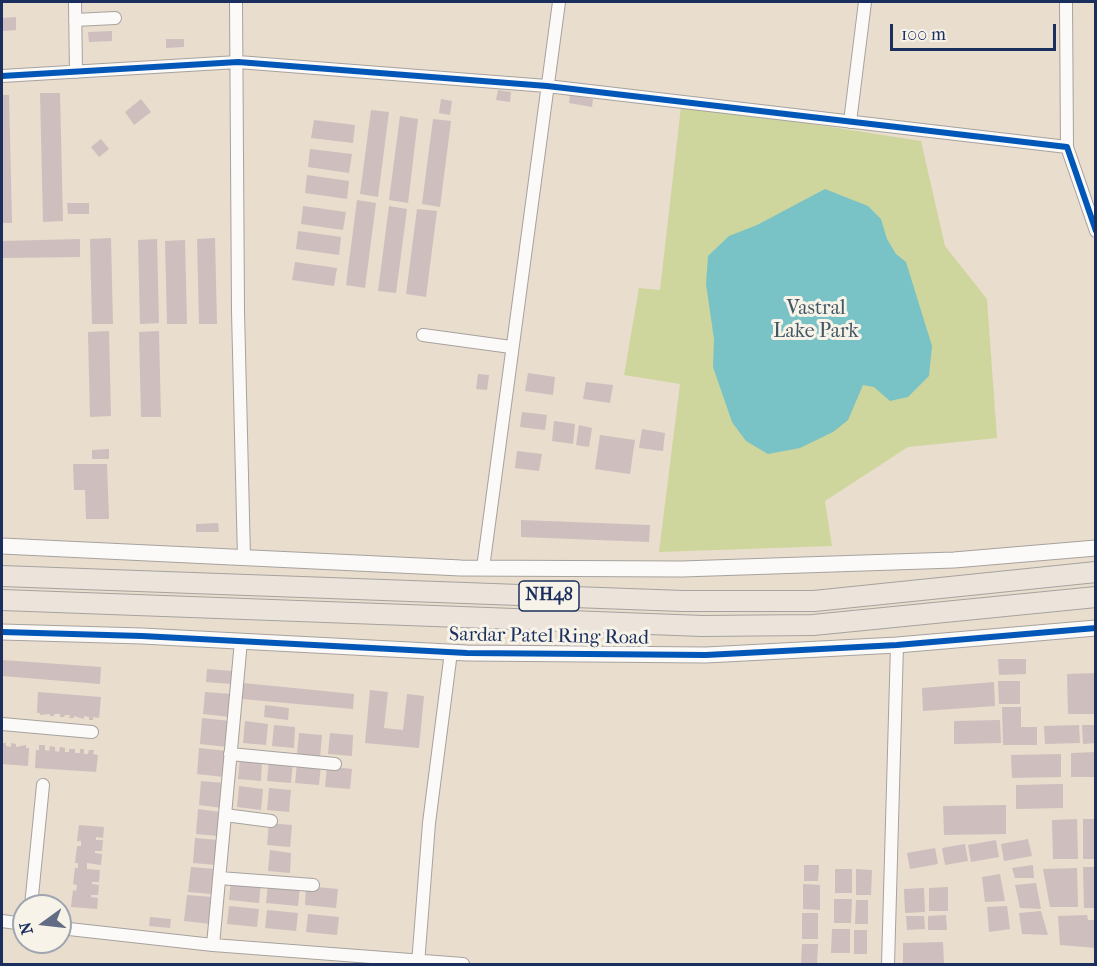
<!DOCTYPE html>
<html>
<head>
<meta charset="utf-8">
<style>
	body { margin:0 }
	#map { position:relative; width:1097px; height:966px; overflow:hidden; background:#e9ddcd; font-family:"IM FELL French Canon",serif }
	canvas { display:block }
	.frame { position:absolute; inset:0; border:3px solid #1b2f5e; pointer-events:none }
	.north { position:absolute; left:12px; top:894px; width:60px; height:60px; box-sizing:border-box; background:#f7f3e8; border:2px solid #9fa5b1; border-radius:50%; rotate:255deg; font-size:16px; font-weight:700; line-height:24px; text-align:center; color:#1b2f5e }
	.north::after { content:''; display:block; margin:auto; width:21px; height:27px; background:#636c85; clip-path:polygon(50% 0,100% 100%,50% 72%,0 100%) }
	.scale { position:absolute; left:890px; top:24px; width:166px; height:27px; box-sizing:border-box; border:3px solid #1b2f5e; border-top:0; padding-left:8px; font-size:18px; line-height:21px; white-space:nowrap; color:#1b2f5e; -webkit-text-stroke:4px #f7f3e8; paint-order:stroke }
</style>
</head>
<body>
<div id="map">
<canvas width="1097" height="966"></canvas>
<div class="frame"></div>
<div class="north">N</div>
<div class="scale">100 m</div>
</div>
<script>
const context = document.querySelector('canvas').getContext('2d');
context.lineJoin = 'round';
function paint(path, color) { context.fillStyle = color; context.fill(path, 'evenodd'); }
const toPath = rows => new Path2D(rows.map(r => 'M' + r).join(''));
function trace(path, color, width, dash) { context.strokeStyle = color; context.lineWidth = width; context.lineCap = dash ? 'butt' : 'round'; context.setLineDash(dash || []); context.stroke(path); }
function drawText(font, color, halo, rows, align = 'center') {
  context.font = font + ' "IM FELL French Canon",serif'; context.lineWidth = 6; context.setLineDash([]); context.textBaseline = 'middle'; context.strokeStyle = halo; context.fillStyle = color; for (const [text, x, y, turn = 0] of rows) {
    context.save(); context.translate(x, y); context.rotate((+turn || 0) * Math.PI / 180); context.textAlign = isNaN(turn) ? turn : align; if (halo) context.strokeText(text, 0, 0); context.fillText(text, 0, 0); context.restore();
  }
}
const green = toPath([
	[681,107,812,124,921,141,945,246,987,299,997,438,908,447,825,501,832,546,659,552,680,384,624,375,639,288,660,290]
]);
const water = toPath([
	[825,189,868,206,881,219,887,239,896,254,906,262,932,346,929,376,908,397,890,401,874,387,863,385,848,420,833,432,800,448,768,454,746,441,732,422,713,367,714,339,706,284,708,256,729,236,757,225]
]);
const building = toPath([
	[16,17,16,30,2,31,2,18],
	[112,31,112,41,89,42,88,32],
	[166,39,184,39,184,47,166,48],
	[498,90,511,92,510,102,496,100],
	[40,93,60,93,63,221,43,222],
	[2,95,9,95,12,223,2,223],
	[570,95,593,99,592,107,569,103],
	[141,99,151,112,134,125,125,112],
	[441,99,452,101,450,115,439,113],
	[371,110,389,112,378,197,360,194],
	[400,116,418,119,408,203,389,200],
	[433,119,451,121,440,207,422,204],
	[314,120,355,125,353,143,311,138],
	[101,139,109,149,99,157,91,147],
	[310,149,352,154,349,173,308,167],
	[307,175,349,181,347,199,305,193],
	[357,200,376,203,365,288,346,285],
	[67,203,89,203,89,214,68,214],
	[303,206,346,212,343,230,301,224],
	[389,206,407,209,396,293,378,291],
	[417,209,437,211,426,297,406,294],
	[298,231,341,237,339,255,296,249],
	[111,238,113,324,92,324,90,239],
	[215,238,217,324,199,324,197,239],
	[80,239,80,257,2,258,2,241],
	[157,239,159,323,140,324,138,240],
	[185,240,187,324,167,324,165,241],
	[295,262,337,268,334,286,292,280],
	[109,331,111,416,90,417,88,332],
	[159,331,161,417,141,417,139,332],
	[528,373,555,377,553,395,525,391],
	[478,374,489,375,487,390,476,389],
	[586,382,613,385,610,403,583,399],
	[522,412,547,415,545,430,520,427],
	[554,421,575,424,573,444,552,441],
	[579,425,592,428,589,447,576,445],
	[642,429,665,433,663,451,639,448],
	[600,435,635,440,630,474,595,469],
	[109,449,109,459,92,459,92,450],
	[517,451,542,454,539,471,515,468],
	[73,464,107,464,109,519,86,519,85,490,74,490],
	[521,520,650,525,649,542,521,537],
	[218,523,219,532,196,532,196,524],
	[998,659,1026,659,1026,674,999,675],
	[2,660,101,667,100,684,2,676],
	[207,669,233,671,232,684,206,682],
	[1096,673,1096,714,1068,714,1067,674],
	[998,681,1020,681,1020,704,999,704],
	[994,682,995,706,923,711,922,688],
	[243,683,354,694,353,709,242,699],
	[370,690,388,692,384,728,403,730,407,694,424,696,419,748,365,743],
	[38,692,101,697,99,718,93,717,93,720,89,720,89,717,84,716,84,719,74,716,74,718,69,718,70,715,65,715,64,717,60,717,60,714,54,714,54,716,50,716,50,714,40,715,40,713,37,713],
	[205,692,232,694,230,717,203,714],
	[265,705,289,708,288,720,264,717],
	[1002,707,1021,707,1021,727,1037,727,1037,745,1003,745],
	[202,718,230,721,227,747,200,744],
	[1000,720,1001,743,954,744,954,721],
	[245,721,268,724,266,745,243,743],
	[274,725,295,727,294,748,272,746],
	[1079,725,1080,743,1045,744,1044,726],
	[1082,725,1096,725,1096,743,1083,744],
	[299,733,322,735,320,757,297,754],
	[330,733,353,735,352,756,328,754],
	[2,743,6,743,6,746,11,747,11,743,16,744,16,747,26,745,26,748,29,748,28,766,2,764],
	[39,745,45,745,45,750,49,751,50,746,55,747,55,751,59,752,60,747,65,748,65,752,69,752,69,749,75,749,75,753,80,753,80,749,84,749,84,754,88,754,89,750,94,750,93,754,98,755,96,772,35,768,36,750,39,750],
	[199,748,227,751,224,777,197,774],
	[1096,752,1096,777,1071,777,1071,753],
	[1061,754,1061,777,1012,778,1011,755],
	[240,758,262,760,261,781,238,779],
	[269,760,293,762,291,783,267,781],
	[297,763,321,765,319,785,295,783],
	[327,766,352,769,350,789,325,787],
	[201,781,224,783,222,808,199,805],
	[1063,784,1063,808,1016,809,1016,785],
	[239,786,263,789,261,810,237,807],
	[269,788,291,790,289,812,267,810],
	[1006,805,1006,834,944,835,943,806],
	[198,809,221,812,219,836,196,834],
	[1077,819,1078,859,1053,859,1052,820],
	[1083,819,1096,819,1096,859,1083,859],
	[269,823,292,825,290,847,267,845],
	[79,825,104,827,103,838,96,837,96,840,103,840,102,851,95,851,95,853,102,854,101,865,87,863,87,869,100,870,99,882,92,882,92,884,99,885,98,895,91,895,91,897,98,898,97,909,71,907,73,890,76,891,77,885,73,884,75,868,78,868,78,863,75,863,77,846,81,846,81,841,77,841],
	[195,838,218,840,216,865,193,863],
	[1028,839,1032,856,1004,861,1001,844],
	[996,840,999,857,971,862,968,845],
	[965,844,968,861,945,865,942,848],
	[935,848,938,864,910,869,907,853],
	[270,850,291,853,290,873,268,871],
	[804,865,819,865,818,881,804,881],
	[1033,865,1034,878,1015,878,1012,868],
	[191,867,215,869,212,894,188,892],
	[1083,867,1096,867,1096,908,1084,908],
	[1077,868,1078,907,1050,907,1043,869],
	[835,869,852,869,852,893,835,893],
	[856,869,872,870,871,895,856,895],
	[1000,874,1005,901,985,902,982,877],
	[231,880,261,883,259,903,229,900],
	[268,883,300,886,298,906,266,903],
	[1036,883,1041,909,1020,908,1015,885],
	[803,884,820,885,820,910,803,909],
	[306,886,338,889,336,908,305,905],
	[948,887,948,911,929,911,929,888],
	[924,888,925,912,905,913,904,889],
	[187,895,213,897,211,924,184,921],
	[834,899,852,899,851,923,834,923],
	[856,900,868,900,868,924,855,924],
	[229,906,259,909,257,927,227,924],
	[1007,906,1010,929,989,932,987,907],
	[267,910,298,913,296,931,265,928],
	[1041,911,1048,935,1022,934,1019,913],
	[802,913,818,913,818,939,802,939],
	[308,914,339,917,337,935,306,932],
	[946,915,947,930,928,930,928,916],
	[1087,915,1088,920,1096,920,1096,948,1060,945,1058,916],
	[906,916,924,916,925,929,907,930],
	[150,917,171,919,170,928,149,926],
	[832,929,850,929,850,953,831,953],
	[854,930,867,930,867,954,854,954],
	[943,942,944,964,903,964,903,943],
	[802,944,818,944,817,964,801,964]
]);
const minor = toPath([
	[75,2,76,72],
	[236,2,238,311,244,558],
	[1066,2,1067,147],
	[75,20,115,18],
	[2,76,238,62,547,86,1067,147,1096,231],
	[850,122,865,2],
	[423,335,511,347],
	[483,568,559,2],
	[2,724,92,732],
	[230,754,335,764],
	[225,815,271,821],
	[219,878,313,885],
	[31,906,43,785],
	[2,921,24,924],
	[60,928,213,945,463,964],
	[213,945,241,641],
	[418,964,429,823,451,652],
	[888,964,897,645]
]);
const tertiary = toPath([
	[2,546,461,568,682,569,954,560,1096,548],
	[2,632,142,636,467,653,706,655,897,645,1096,628]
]);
const trunk = toPath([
	[2,576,683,601,814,601,1096,572],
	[2,600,703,626,813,625,1096,597]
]);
const cycleway = toPath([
	[2,76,238,62,547,86,1067,147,1096,231],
	[2,632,142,636,467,653,706,655,897,645,1096,628]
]);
const shields = [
	[549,596,60]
];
const shieldNames = [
	["NH48",549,596]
];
const parkNames = [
	["Vastral",816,309],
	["Lake Park",816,332]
];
const streetNames = [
	["Sardar Patel Ring Road",549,637,1]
];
paint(green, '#ced69d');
paint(water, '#79c2c5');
paint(building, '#cebebe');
trace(minor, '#a6a29f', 14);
trace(tertiary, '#a6a29f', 17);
trace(trunk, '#a6a29f', 22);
trace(minor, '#fcfaf8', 12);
trace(tertiary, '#fcfaf8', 15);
trace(trunk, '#ece4db', 20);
trace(cycleway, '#0057b8', 6);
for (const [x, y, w] of shields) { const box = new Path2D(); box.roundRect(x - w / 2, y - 15, w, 30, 4.5); context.fillStyle = '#f7f3e8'; context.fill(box); trace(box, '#1b2f5e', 1.5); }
drawText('bold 18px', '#1b2f5e', null, shieldNames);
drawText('20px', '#425764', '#f7f3e8', parkNames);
drawText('20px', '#1b2f5e', '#f7f3e8', streetNames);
</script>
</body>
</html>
